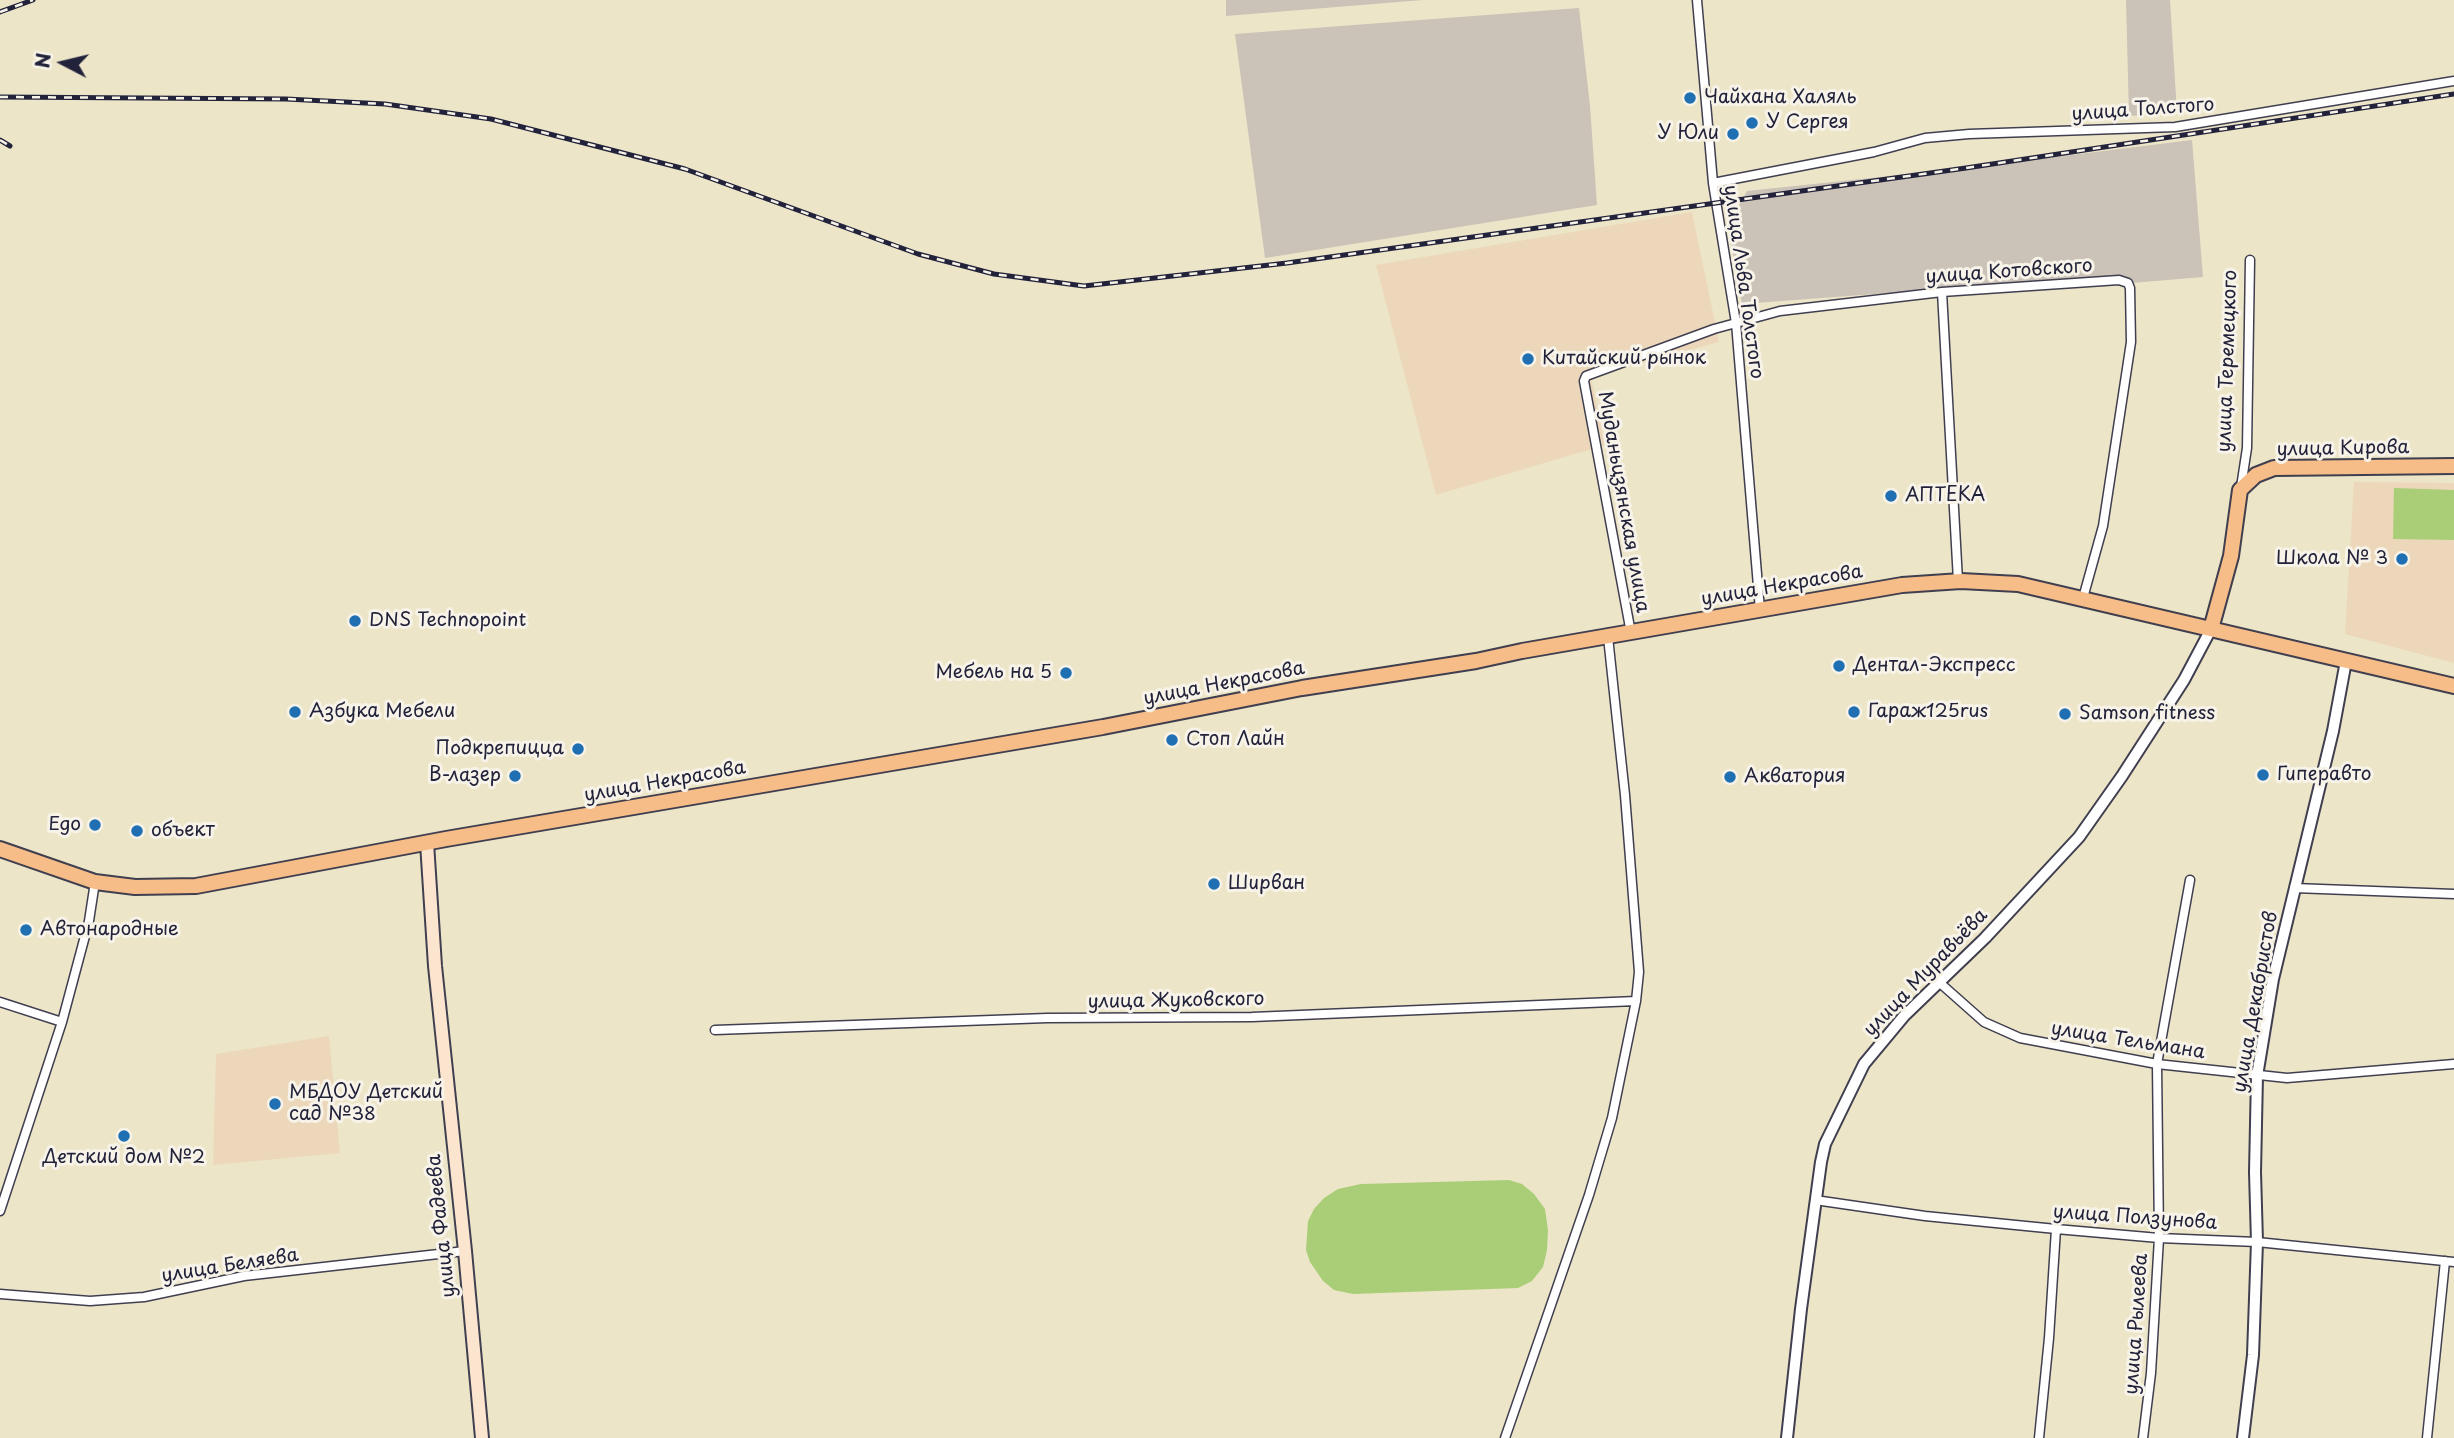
<!DOCTYPE html>
<html>
<head>
<meta charset="utf-8">
<style>
	body { margin:0 }
	#map { position:relative; width:2454px; height:1438px; overflow:hidden; background:#ede5c8; font-family:"Playpen Sans",sans-serif }
	canvas { display:block }
	.north { position:absolute; left:28px; top:28px; width:70px; height:70px; -webkit-text-stroke:5px #f7f3e8; paint-order:stroke; rotate:277deg; font-size:19px; font-weight:700; line-height:28px; text-align:center; color:#22223b }
	.north::after { content:''; display:block; margin:auto; width:24px; height:32px; background:#22223b; clip-path:polygon(50% 0,100% 100%,50% 72%,0 100%) }
</style>
</head>
<body>
<div id="map">
<canvas width="2454" height="1438"></canvas>
<div class="north">N</div>
</div>
<script>
const context = document.querySelector('canvas').getContext('2d');
context.lineJoin = 'round';
function paint(path, color) { context.fillStyle = color; context.fill(path, 'evenodd'); }
const toPath = rows => new Path2D(rows.map(r => 'M' + r).join(''));
function trace(path, color, width, dash) { context.strokeStyle = color; context.lineWidth = width; context.lineCap = dash ? 'butt' : 'round'; context.setLineDash(dash || []); context.stroke(path); }
function drawText(font, color, halo, rows, align = 'center') {
  context.font = font + ' "Playpen Sans",sans-serif'; context.lineWidth = 6; context.setLineDash([]); context.textBaseline = 'middle'; context.strokeStyle = halo; context.fillStyle = color; for (const [text, x, y, turn = 0] of rows) {
    context.save(); context.translate(x, y); context.rotate((+turn || 0) * Math.PI / 180); context.textAlign = isNaN(turn) ? turn : align; if (halo) context.strokeText(text, 0, 0); context.fillText(text, 0, 0); context.restore();
  }
}
const built = toPath([
	[1692,212,1719,342,1591,377,1605,445,1436,495,1376,265],
	[2354,482,2454,483,2454,663,2345,634],
	[329,1036,340,1153,213,1165,216,1054]
]);
const industrial = toPath([
	[1226,0,1423,0,1226,16],
	[2126,0,2170,0,2177,113,2129,116],
	[1579,8,1590,106,1597,205,1265,258,1235,34],
	[2192,140,2203,277,2108,285,2034,282,1742,304,1728,225,1747,191,1966,168]
]);
const green = toPath([
	[2394,488,2454,490,2454,540,2393,539],
	[1509,1180,1522,1184,1534,1194,1545,1209,1548,1230,1547,1250,1543,1267,1532,1281,1518,1288,1353,1294,1334,1290,1323,1281,1310,1262,1306,1250,1308,1221,1314,1209,1324,1198,1338,1189,1361,1184]
]);
const minor = toPath([
	[1697,0,1713,183,1736,323,1760,610],
	[1713,183,1874,152,1925,138,1969,134,2175,127,2454,81],
	[1942,292,1958,581],
	[2241,487,2247,448,2250,260],
	[1631,633,1584,381,1586,376,1714,329,1780,311,1942,292,2119,280,2128,283,2130,288,2131,342,2103,526,2083,598],
	[2294,888,2454,894],
	[1940,983,1984,1022,2020,1038,2157,1064,2287,1078,2454,1064],
	[0,1002,62,1022],
	[715,1030,1047,1018,1252,1017,1636,1001],
	[1815,1200,1925,1216,2056,1229,2159,1238,2257,1242,2454,1262],
	[0,1211,62,1022,89,921,95,882],
	[0,1294,90,1301,144,1297,244,1276,465,1251],
	[1505,1438,1589,1195,1612,1118,1636,1001,1639,972,1625,795,1608,637],
	[2039,1438,2049,1338,2056,1229],
	[2143,1438,2151,1373,2159,1238,2157,1064,2190,880],
	[2427,1438,2445,1261]
]);
const tertiary = toPath([
	[1787,1438,1801,1309,1821,1162,1825,1144,1864,1064,1904,1016,1985,938,2079,837,2122,776,2184,680,2211,629],
	[2243,1438,2253,1355,2257,1242,2255,1172,2257,1076,2273,979,2333,731,2346,661]
]);
const secondary = toPath([
	[427,843,435,966,465,1251,482,1438]
]);
const trunk = toPath([
	[2211,629,2231,556,2240,490,2256,475,2274,468,2454,466],
	[0,849,95,882,135,887,196,886,446,839,1103,727,1302,688,1476,661,1522,651,1902,585,1961,581,2018,584,2454,686]
]);
const rail = toPath([
	[0,12,33,0],
	[0,97,286,99,385,104,491,119,685,169,918,254,994,274,1084,286,1287,263,1966,168,2454,94],
	[0,140,10,146]
]);
const markers = [
	[1690,98,7,"#1f6fb2"],
	[1752,123,7,"#1f6fb2"],
	[1733,134,7,"#1f6fb2"],
	[1528,359,7,"#1f6fb2"],
	[1891,496,7,"#1f6fb2"],
	[2402,559,7,"#1f6fb2"],
	[355,621,7,"#1f6fb2"],
	[1839,666,7,"#1f6fb2"],
	[1066,673,7,"#1f6fb2"],
	[295,712,7,"#1f6fb2"],
	[1854,712,7,"#1f6fb2"],
	[2065,714,7,"#1f6fb2"],
	[1172,740,7,"#1f6fb2"],
	[578,749,7,"#1f6fb2"],
	[2263,775,7,"#1f6fb2"],
	[515,776,7,"#1f6fb2"],
	[1730,777,7,"#1f6fb2"],
	[95,825,7,"#1f6fb2"],
	[137,831,7,"#1f6fb2"],
	[1214,884,7,"#1f6fb2"],
	[26,930,7,"#1f6fb2"],
	[275,1104,7,"#1f6fb2"],
	[124,1136,7,"#1f6fb2"]
];
const poiNames = [
	["Чайхана Халяль",1704,98],
	["У Сергея",1766,123],
	["У Юли",1719,134,"right"],
	["Китайский рынок",1542,359],
	["АПТЕКА",1905,496],
	["Школа № 3",2388,559,"right"],
	["DNS Technopoint",369,621],
	["Дентал-Экспресс",1853,666],
	["Мебель на 5",1052,673,"right"],
	["Азбука Мебели",309,712],
	["Гараж125rus",1868,712],
	["Samson fitness",2079,714],
	["Стоп Лайн",1186,740],
	["Подкрепицца",564,749,"right"],
	["Гиперавто",2277,775],
	["В-лазер",501,776,"right"],
	["Акватория",1744,777],
	["Ego",81,825,"right"],
	["объект",151,831],
	["Ширван",1228,884],
	["Автонародные",40,930],
	["МБДОУ Детский",289,1093],
	["сад №38",289,1115],
	["Детский дом №2",124,1158,"center"]
];
const streetNames = [
	["улица Толстого",2143,110,-4],
	["улица Котовского",2009,272,-4],
	["улица Льва Толстого",1743,282,82],
	["улица Теремецкого",2228,361,-88],
	["улица Кирова",2343,449,-1],
	["Муданьцзянская улица",1623,502,80],
	["улица Некрасова",1782,586,-10],
	["улица Некрасова",1224,684,-11],
	["улица Некрасова",665,782,-10],
	["улица Муравьёва",1926,973,-46],
	["улица Жуковского",1176,1001,-1],
	["улица Декабристов",2256,1002,-80],
	["улица Тельмана",2128,1041,9],
	["улица Ползунова",2135,1218,4],
	["улица Фадеева",442,1226,-96],
	["улица Беляева",230,1266,-9],
	["улица Рылеева",2137,1324,-86]
];
paint(built, '#ecd7ba');
paint(industrial, '#cbc2b8');
paint(green, '#a9ce77');
trace(minor, '#403f50', 11);
trace(tertiary, '#403f50', 14);
trace(secondary, '#403f50', 16);
trace(trunk, '#403f50', 18);
trace(minor, '#fff', 8);
trace(tertiary, '#fff', 10);
trace(secondary, '#fce5cf', 12);
trace(trunk, '#f7bd88', 14);
trace(rail, '#22223b', 5);
trace(rail, '#f7f3e8', 2.5, [8]);
for (const [x, y, r, color] of markers) { const dot = new Path2D(); dot.arc(x, y, r, 0, 2 * Math.PI); context.fillStyle = color; context.fill(dot); trace(dot, '#f7f3e8', 2.5); }
drawText('19px', '#22223b', '#f7f3e8', poiNames, 'left');
drawText('19px', '#22223b', '#f7f3e8', streetNames);
</script>
</body>
</html>
